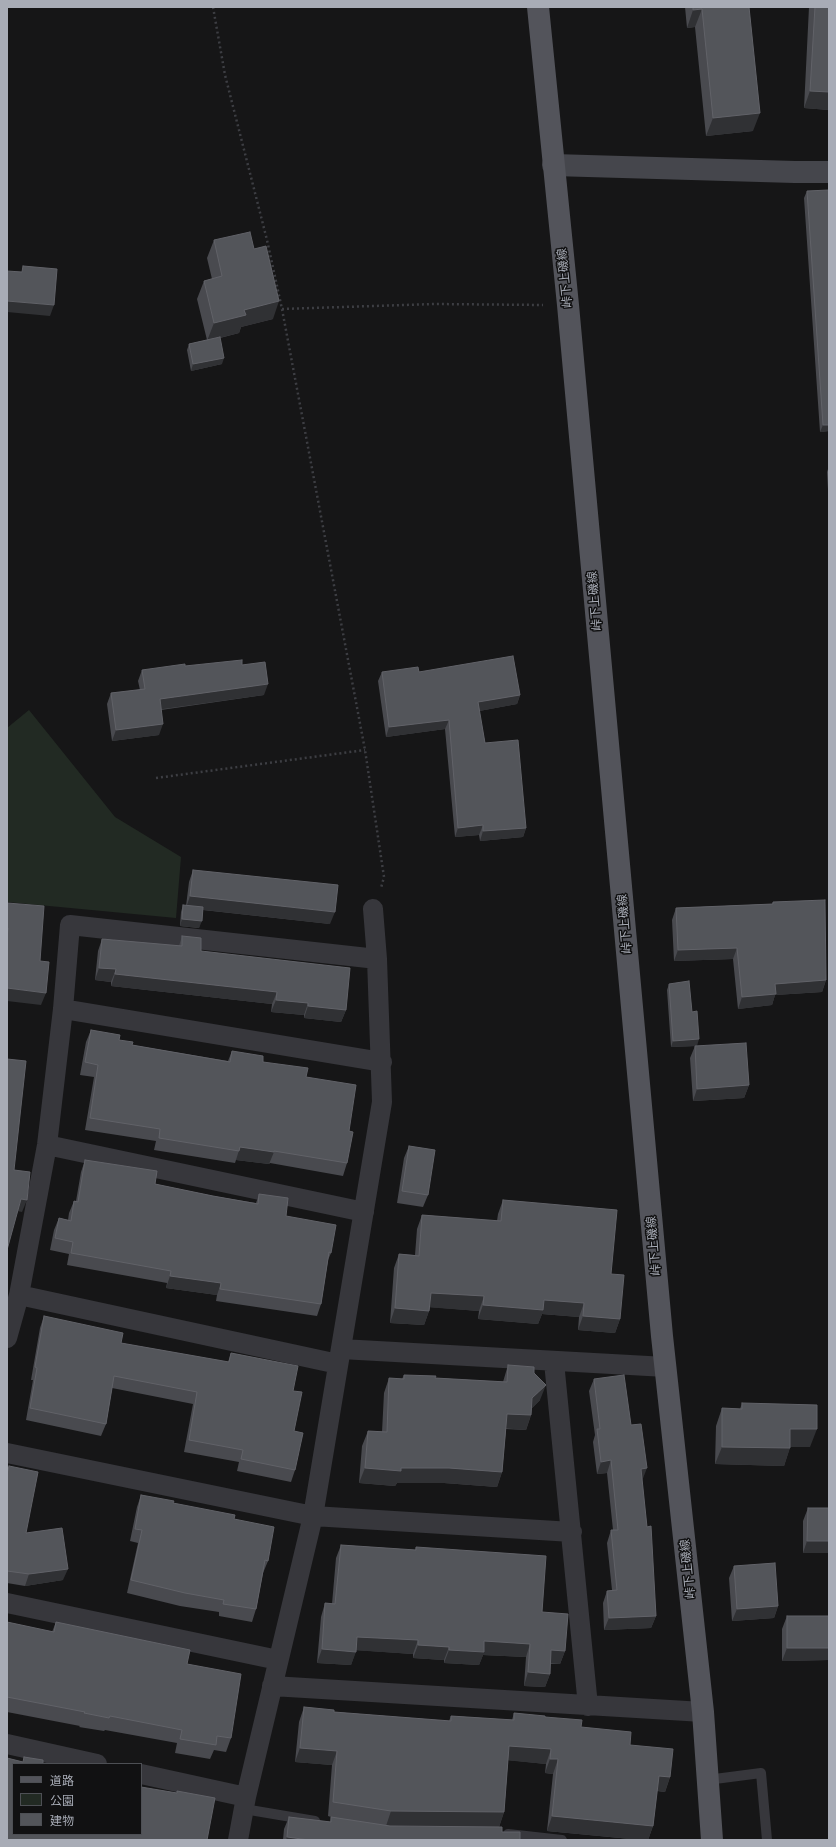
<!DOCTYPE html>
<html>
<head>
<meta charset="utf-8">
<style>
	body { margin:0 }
	#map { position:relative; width:836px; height:1847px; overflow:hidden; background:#161617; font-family:Cabin,"Noto Sans JP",sans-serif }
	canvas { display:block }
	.frame { position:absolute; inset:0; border:8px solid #a8acb6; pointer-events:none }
	.legend { position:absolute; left:12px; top:1763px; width:130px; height:72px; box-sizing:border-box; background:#111112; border:1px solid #4d4f54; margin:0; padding:5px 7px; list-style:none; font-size:12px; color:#a8acb6 }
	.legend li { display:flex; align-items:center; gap:8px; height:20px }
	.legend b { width:20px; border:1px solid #4d4f54 }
</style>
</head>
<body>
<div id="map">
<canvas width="836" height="1847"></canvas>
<div class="frame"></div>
<ul class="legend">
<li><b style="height:5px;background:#53545b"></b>道路</li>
<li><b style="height:11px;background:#222a23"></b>公園</li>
<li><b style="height:11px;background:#53555a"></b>建物</li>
</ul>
</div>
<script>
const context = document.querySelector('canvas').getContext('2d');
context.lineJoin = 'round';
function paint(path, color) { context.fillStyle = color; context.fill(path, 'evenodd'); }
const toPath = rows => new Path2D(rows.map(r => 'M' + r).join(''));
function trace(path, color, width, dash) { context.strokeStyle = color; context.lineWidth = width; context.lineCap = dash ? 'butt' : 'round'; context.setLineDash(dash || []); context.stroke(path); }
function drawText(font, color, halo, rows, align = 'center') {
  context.font = font + ' Cabin,"Noto Sans JP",sans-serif'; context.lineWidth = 3; context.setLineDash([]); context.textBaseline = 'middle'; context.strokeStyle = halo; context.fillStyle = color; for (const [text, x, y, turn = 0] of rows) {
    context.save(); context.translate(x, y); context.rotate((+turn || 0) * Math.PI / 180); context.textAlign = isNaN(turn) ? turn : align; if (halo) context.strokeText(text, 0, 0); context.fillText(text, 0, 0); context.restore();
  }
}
const green = toPath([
	[29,710,115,817,181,857,176,918,7,902,7,728]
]);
const path = toPath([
	[213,7,225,75,267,240,282,309,365,750,384,877,381,888],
	[282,309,434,304,543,305],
	[156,778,365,750]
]);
const lane = toPath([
	[707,1780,761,1773,767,1840],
	[244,1809,315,1821],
	[508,1834,562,1840]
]);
const street = toPath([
	[63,1009,382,1062],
	[47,1145,364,1212],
	[19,1295,338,1364],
	[7,1338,19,1295,47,1145,63,1009,70,925,377,959],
	[341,1349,666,1367],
	[554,1362,588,1706],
	[7,1453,313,1516,572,1532],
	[7,1603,278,1660],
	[272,1686,703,1712],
	[7,1744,97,1764],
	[141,1774,246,1797],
	[238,1840,246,1797,313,1516,382,1102,377,959,373,909]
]);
const secondary = toPath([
	[553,165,795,172,829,172]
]);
const primary = toPath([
	[538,7,568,305,662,1336,703,1712,712,1840]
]);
const wall = toPath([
	[685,7,749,7,753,131,706,136,695,27,687,28],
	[809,7,829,7,829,110,804,108],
	[807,191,829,431,820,432,804,198],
	[214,240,254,249,273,319,241,327,239,333,220,338,222,364,191,371,187,350,189,344,207,340,197,299,204,281,212,279,207,258],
	[829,466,829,507,827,472],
	[242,665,264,695,161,710,159,735,112,741,107,704,111,693,140,690,138,681,142,670,185,666],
	[382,672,419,672,520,695,517,704,479,711,485,743,526,828,523,837,480,841,479,835,455,837,445,729,386,737,378,681],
	[193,870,330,924,203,910,199,928,180,926,181,912,183,905,186,906,189,882],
	[773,902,826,980,822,992,775,995,772,1005,738,1009,733,959,674,961,672,920,676,908,772,904],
	[182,936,201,951,346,1010,341,1022,304,1018,304,1015,271,1012,272,1004,111,986,111,982,95,980,98,951,102,939,179,946],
	[669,984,697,1046,749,1085,744,1098,693,1101,690,1058,695,1046,671,1047,667,990],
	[91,1030,119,1040,132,1045,228,1061,232,1051,306,1077,349,1131,347,1163,343,1176,270,1163,269,1164,236,1160,235,1163,154,1150,156,1141,85,1130,94,1077,80,1075,86,1042],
	[409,1146,428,1195,423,1207,397,1203,404,1158],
	[85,1160,155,1184,213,1196,256,1203,259,1194,331,1253,328,1260,321,1304,317,1316,216,1301,217,1295,166,1288,167,1283,67,1265,69,1254,50,1250,54,1230,59,1218,68,1220,69,1213,74,1201,76,1201,81,1172],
	[503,1200,611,1274,620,1319,615,1333,578,1330,579,1317,542,1314,538,1324,478,1319,479,1311,430,1307,429,1311,424,1325,390,1323,394,1268,399,1254,415,1255,417,1229,422,1215,497,1221,498,1214],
	[44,1316,121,1343,228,1362,231,1353,293,1391,295,1470,291,1482,237,1471,239,1462,184,1452,193,1404,112,1388,106,1424,101,1436,26,1420,33,1380,31,1380,40,1328],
	[508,1365,534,1373,540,1400,532,1408,531,1415,526,1430,506,1429,502,1472,497,1487,444,1483,397,1483,395,1486,359,1483,362,1446,368,1431,382,1432,384,1393,389,1378,402,1379,404,1375,435,1378,503,1382],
	[594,1379,631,1425,642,1481,656,1616,651,1628,604,1630,603,1603,607,1591,612,1590,607,1543,611,1530,613,1530,607,1473,597,1474,593,1442,595,1435,589,1391],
	[742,1403,810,1447,790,1447,784,1466,715,1464,716,1426,722,1408,740,1409],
	[9,1466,26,1533,63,1580,25,1586,7,1583,7,1470],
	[141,1495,234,1519,268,1561,263,1573,256,1609,252,1622,219,1616,219,1612,180,1606,127,1593,138,1543,130,1541,137,1507],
	[808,1508,829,1508,829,1553,803,1553,803,1521],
	[341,1545,415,1550,416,1547,542,1612,565,1651,560,1664,550,1664,550,1674,545,1687,524,1686,526,1657,483,1655,479,1665,444,1663,444,1660,413,1658,413,1654,356,1650,351,1665,317,1663,321,1617,325,1603,332,1604,336,1558],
	[734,1566,778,1606,774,1618,732,1621,729,1578],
	[787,1616,829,1616,829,1660,782,1661,782,1629],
	[7,1622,52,1632,56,1622,187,1664,231,1738,226,1752,214,1750,210,1759,175,1753,177,1743,105,1730,104,1731,79,1727,80,1726,7,1712],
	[304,1707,334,1712,449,1721,451,1716,512,1720,514,1713,545,1717,581,1727,630,1745,670,1777,665,1792,657,1791,653,1826,648,1840,641,1840,547,1831,553,1774,545,1773,546,1764,508,1760,504,1812,499,1827,387,1826,502,1832,520,1840,283,1840,284,1829,289,1817,330,1822,331,1817,328,1816,332,1765,295,1762,299,1722]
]);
const shadedWall = toPath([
	[702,9,695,27,687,28,693,10],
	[810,91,829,92,829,110,804,108],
	[760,113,753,131,706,136,713,118],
	[7,301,54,305,50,316,7,312],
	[279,301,273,319,241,327,239,333,207,341,214,323,244,310],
	[224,358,222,364,191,371,193,364],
	[823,425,829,425,829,431,820,432],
	[268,684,264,695,156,710,160,699],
	[520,695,517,704,474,712,478,702],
	[449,720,445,729,386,737,389,727],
	[163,724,159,735,112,741,116,730],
	[483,825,479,835,455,837,458,828],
	[526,828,523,837,480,841,483,831],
	[190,896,335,912,330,924,186,908],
	[182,919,202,921,199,928,180,926],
	[737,948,733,959,674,961,678,950],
	[99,968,116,969,111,982,95,980],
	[115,974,277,992,272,1004,111,986],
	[826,980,822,992,775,995,772,1005,738,1009,742,997,775,984],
	[7,988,46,993,41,1005,7,1001],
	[276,1000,308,1003,304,1015,271,1012],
	[308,1006,346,1010,341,1022,304,1018],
	[699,1039,697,1046,671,1047,673,1041],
	[749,1085,744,1098,693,1101,697,1089],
	[240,1147,274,1152,269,1164,236,1160],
	[21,1199,27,1200,22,1212,17,1211],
	[170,1276,221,1283,217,1295,166,1288],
	[431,1293,484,1296,479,1311,425,1307],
	[544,1300,584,1303,579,1317,542,1314,538,1324,478,1319,483,1305],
	[395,1308,429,1311,424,1325,390,1323],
	[583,1316,620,1319,615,1333,578,1330],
	[546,1385,540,1400,527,1413,532,1398],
	[507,1414,531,1415,526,1430,501,1428],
	[790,1429,817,1429,810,1447,784,1447],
	[722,1447,790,1448,784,1466,715,1464],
	[611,1460,607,1473,597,1474,601,1462],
	[365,1468,449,1468,502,1472,497,1487,444,1483,397,1483,395,1486,359,1483],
	[647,1468,642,1481,636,1481,641,1469],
	[807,1541,829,1541,829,1553,803,1553],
	[68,1569,63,1580,25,1586,29,1574],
	[778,1606,774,1618,732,1621,737,1609],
	[656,1616,651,1628,604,1630,609,1618],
	[357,1637,418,1640,413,1654,352,1650],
	[484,1641,530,1644,526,1657,483,1655,479,1665,444,1663,449,1650],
	[418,1645,449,1647,444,1660,413,1658],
	[787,1648,829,1648,829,1660,782,1661],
	[322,1649,356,1652,351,1665,317,1663],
	[551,1650,565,1651,560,1664,546,1663],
	[528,1672,550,1674,545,1687,524,1686],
	[509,1746,551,1749,546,1764,504,1760],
	[300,1748,337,1751,332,1765,295,1762],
	[550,1759,558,1759,553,1774,545,1773],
	[659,1776,670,1777,665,1792,653,1790],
	[391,1811,504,1812,499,1827,386,1826],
	[552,1816,653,1826,648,1840,641,1840,547,1831],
	[287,1837,309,1840,286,1840]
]);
const building = toPath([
	[693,7,749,7,760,113,713,118,702,9,693,10,693,7],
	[815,7,829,7,829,92,810,91,815,7],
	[829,190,829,425,823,425,807,191,829,190],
	[250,232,254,249,266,246,279,301,244,310,246,315,214,323,204,281,222,276,214,240,250,232],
	[23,266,57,269,54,305,7,301,7,271,22,272,23,266],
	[220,337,224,358,193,364,189,344,220,337],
	[513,656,520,695,478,702,485,743,518,740,526,828,483,831,483,825,458,828,449,720,389,727,382,672,418,667,419,672,513,656],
	[242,660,242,665,265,662,268,684,160,699,163,724,116,730,111,693,145,689,142,670,185,664,185,666,242,660],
	[193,870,338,885,335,912,190,896,193,870],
	[825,900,826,980,775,984,776,994,742,997,737,948,678,950,676,908,773,904,773,902,825,900],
	[7,903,44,906,40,961,49,962,46,993,7,988,7,940,8,928,7,928,7,903],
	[183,905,203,907,202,921,182,919,183,905],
	[182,936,201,938,201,951,350,968,346,1010,308,1006,308,1003,276,1000,277,992,115,974,116,969,99,968,102,939,182,946,182,936],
	[689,981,692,1012,697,1011,699,1039,673,1041,669,984,689,981],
	[91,1030,120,1035,119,1040,133,1042,132,1045,230,1062,232,1051,263,1056,263,1062,308,1068,306,1077,356,1085,349,1131,353,1132,347,1163,274,1151,274,1152,240,1147,239,1151,159,1138,160,1129,90,1118,98,1065,85,1062,91,1030],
	[746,1043,749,1085,697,1089,695,1046,746,1043],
	[7,1059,26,1061,14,1170,30,1172,27,1200,21,1199,7,1250,7,1059],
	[409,1146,435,1150,428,1195,402,1191,409,1146],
	[85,1160,157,1171,155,1184,213,1196,258,1204,259,1194,288,1198,286,1216,336,1225,331,1253,329,1252,321,1304,220,1289,221,1283,170,1276,171,1271,71,1253,73,1242,55,1238,59,1218,71,1221,74,1201,78,1202,85,1160],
	[503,1200,617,1210,611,1274,624,1275,620,1319,583,1316,584,1303,544,1300,543,1310,483,1305,484,1296,431,1293,429,1311,395,1308,399,1254,419,1256,422,1215,501,1221,503,1200],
	[44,1316,123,1333,121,1343,229,1362,231,1353,298,1366,293,1391,302,1392,294,1431,303,1433,295,1470,241,1459,243,1450,189,1440,197,1392,114,1376,106,1424,30,1408,37,1368,35,1367,44,1316],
	[508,1365,534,1367,534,1373,546,1385,532,1398,531,1415,507,1414,502,1472,449,1468,401,1468,401,1471,365,1468,368,1431,387,1432,389,1378,404,1379,404,1375,436,1376,435,1378,507,1382,508,1365],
	[624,1375,631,1425,641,1424,647,1468,641,1469,647,1527,651,1526,656,1616,609,1618,607,1591,617,1590,611,1530,618,1530,611,1460,601,1462,597,1429,600,1429,594,1379,624,1375],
	[742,1403,817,1405,817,1429,790,1429,790,1448,722,1447,722,1408,742,1409,742,1403],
	[9,1466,38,1472,26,1533,62,1528,68,1569,29,1574,7,1571,7,1474,9,1466],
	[141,1495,174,1501,173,1503,235,1515,234,1519,274,1527,268,1561,265,1560,256,1609,223,1604,224,1600,185,1593,131,1580,142,1530,135,1529,141,1495],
	[808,1508,829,1508,829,1541,807,1541,808,1508],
	[341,1545,416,1550,416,1547,546,1556,542,1612,568,1614,565,1651,551,1650,550,1674,528,1672,530,1644,484,1641,484,1652,449,1650,449,1647,418,1645,418,1640,357,1637,356,1652,322,1649,325,1603,335,1604,341,1545],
	[775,1563,778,1606,737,1609,734,1566,775,1563],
	[787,1616,829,1616,829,1648,787,1648,787,1616],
	[7,1622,54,1632,56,1622,190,1650,187,1664,241,1674,231,1738,217,1736,216,1745,180,1739,182,1730,110,1716,109,1718,84,1713,85,1712,7,1697,7,1622],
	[304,1707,334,1710,334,1712,451,1721,451,1716,514,1720,514,1713,545,1716,545,1717,582,1720,581,1727,631,1732,630,1745,673,1749,670,1777,659,1776,653,1826,552,1816,558,1759,550,1759,551,1749,509,1746,504,1812,391,1811,333,1802,337,1751,300,1748,304,1707],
	[24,1757,43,1760,43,1764,13,1764,13,1834,141,1834,141,1787,177,1793,177,1791,215,1798,207,1840,7,1840,7,1758,23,1762,24,1757],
	[289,1817,331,1822,331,1817,390,1826,502,1827,502,1832,520,1832,520,1840,309,1840,287,1837,289,1817]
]);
const streetNames = [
	["峠下上磯線",565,278,-96],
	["峠下上磯線",595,601,-95],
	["峠下上磯線",625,924,-95],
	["峠下上磯線",654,1246,-95],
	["峠下上磯線",688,1569,-96]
];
paint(green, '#222a23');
trace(path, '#3d3e43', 2.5, [2, 3]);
trace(lane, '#37373c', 10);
trace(street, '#37373c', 20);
trace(secondary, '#45464c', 22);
trace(primary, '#53545b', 22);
paint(wall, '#494a4f');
paint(shadedWall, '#303134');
paint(building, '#53555a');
trace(building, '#616268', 1);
drawText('12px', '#a8acb6', '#111112', streetNames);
</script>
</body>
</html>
